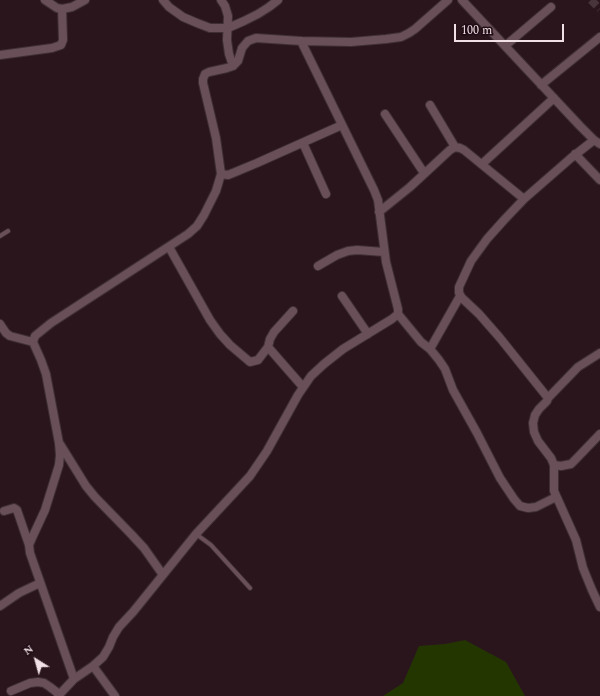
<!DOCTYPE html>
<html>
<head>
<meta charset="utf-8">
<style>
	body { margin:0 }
	#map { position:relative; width:600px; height:696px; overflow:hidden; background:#2a151d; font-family:Spectral,serif }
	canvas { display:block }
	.north { position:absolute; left:16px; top:640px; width:40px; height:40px; -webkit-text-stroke:3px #200c14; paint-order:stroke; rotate:323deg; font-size:11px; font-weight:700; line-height:16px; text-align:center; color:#f1e1e7 }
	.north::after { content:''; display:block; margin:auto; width:14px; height:18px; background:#f1e1e7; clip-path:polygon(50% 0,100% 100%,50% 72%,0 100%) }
	.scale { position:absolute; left:454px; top:24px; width:110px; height:18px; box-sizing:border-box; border:2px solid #f1e1e7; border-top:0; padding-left:5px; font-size:12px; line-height:14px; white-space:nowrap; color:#f1e1e7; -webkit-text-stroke:3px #200c14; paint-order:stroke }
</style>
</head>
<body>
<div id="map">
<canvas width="600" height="696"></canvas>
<div class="north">N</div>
<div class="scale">100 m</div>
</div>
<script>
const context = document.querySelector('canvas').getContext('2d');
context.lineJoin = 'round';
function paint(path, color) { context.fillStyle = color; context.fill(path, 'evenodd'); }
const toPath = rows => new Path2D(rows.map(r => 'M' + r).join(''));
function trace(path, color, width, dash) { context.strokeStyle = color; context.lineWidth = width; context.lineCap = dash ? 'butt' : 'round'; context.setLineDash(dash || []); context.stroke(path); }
const green = toPath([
	[465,640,506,662,525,696,383,696,403,683,419,646,445,644]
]);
const streetTunnel = toPath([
	[591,0,600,9]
]);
const lane = toPath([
	[0,236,8,231],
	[196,534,211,545,250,588]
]);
const street = toPath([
	[45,0,57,8,62,9,72,7,85,0],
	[163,0,169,7,183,17,197,23,210,28,228,28,244,21,258,14,269,7,278,0],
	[221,0,225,6,228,16,227,40,229,54,233,66],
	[462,0,580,126,594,140,600,144],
	[505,46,551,7],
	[0,55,52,48,61,45,63,40,62,9],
	[541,85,600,37],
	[430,105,455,147],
	[385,114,424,173],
	[594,140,571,158,524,199,504,220,487,239,471,261,459,287,459,293,462,298,479,314,500,338,548,398,547,401,539,409,535,415,533,423,534,432,538,441,551,458,554,465,554,491,576,540,583,568,592,590,600,607],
	[303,143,326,194],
	[575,154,600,180],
	[482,164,554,98],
	[221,174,228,175,233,173,257,163,342,125],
	[379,212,410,187,450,150,455,147,460,148,464,150,524,199],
	[169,247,210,320,220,334,230,345,250,362,258,360,268,347,270,339,274,332,293,311],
	[318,266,337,255,348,251,357,250,384,252],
	[342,296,368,334],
	[398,314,421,342,430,349,439,360,445,369,453,390,477,433,500,478,514,499,520,506,528,508,536,507,556,497],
	[0,324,6,333,10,336,33,342],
	[268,347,303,387],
	[430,349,460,296],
	[548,398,578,367,600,353],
	[60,444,86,486,95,497,131,534,144,548,163,575],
	[554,465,561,466,571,464,576,459,600,434],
	[4,511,14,508,17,510,29,545],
	[0,606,19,593,40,583],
	[93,666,115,696],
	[74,679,93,666,103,657,109,647,113,637,119,627,133,612,196,534,250,476,267,451,298,395,311,376,324,364,343,349,392,319,398,314,398,309,386,262,378,200,374,190,301,41],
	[11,691,30,683,38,682,44,683,50,687,59,694],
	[58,696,74,679,30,553,29,545,32,538,45,510,55,478,59,465,60,455,59,443,46,374,41,360,33,342,35,336,51,323,188,234,197,226,204,215,216,191,219,181,221,174,216,138,203,83,203,79,205,74,209,72,227,68,233,66,238,61,242,48,248,41,256,38,301,41,351,42,386,39,401,37,409,33,415,29,448,0]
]);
paint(green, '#243600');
trace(streetTunnel, '#48343b', 8, [8, 4]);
trace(lane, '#3f2f35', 5.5);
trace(street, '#3f2f35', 10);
trace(lane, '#694f58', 4);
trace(street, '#694f58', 8);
</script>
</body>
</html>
